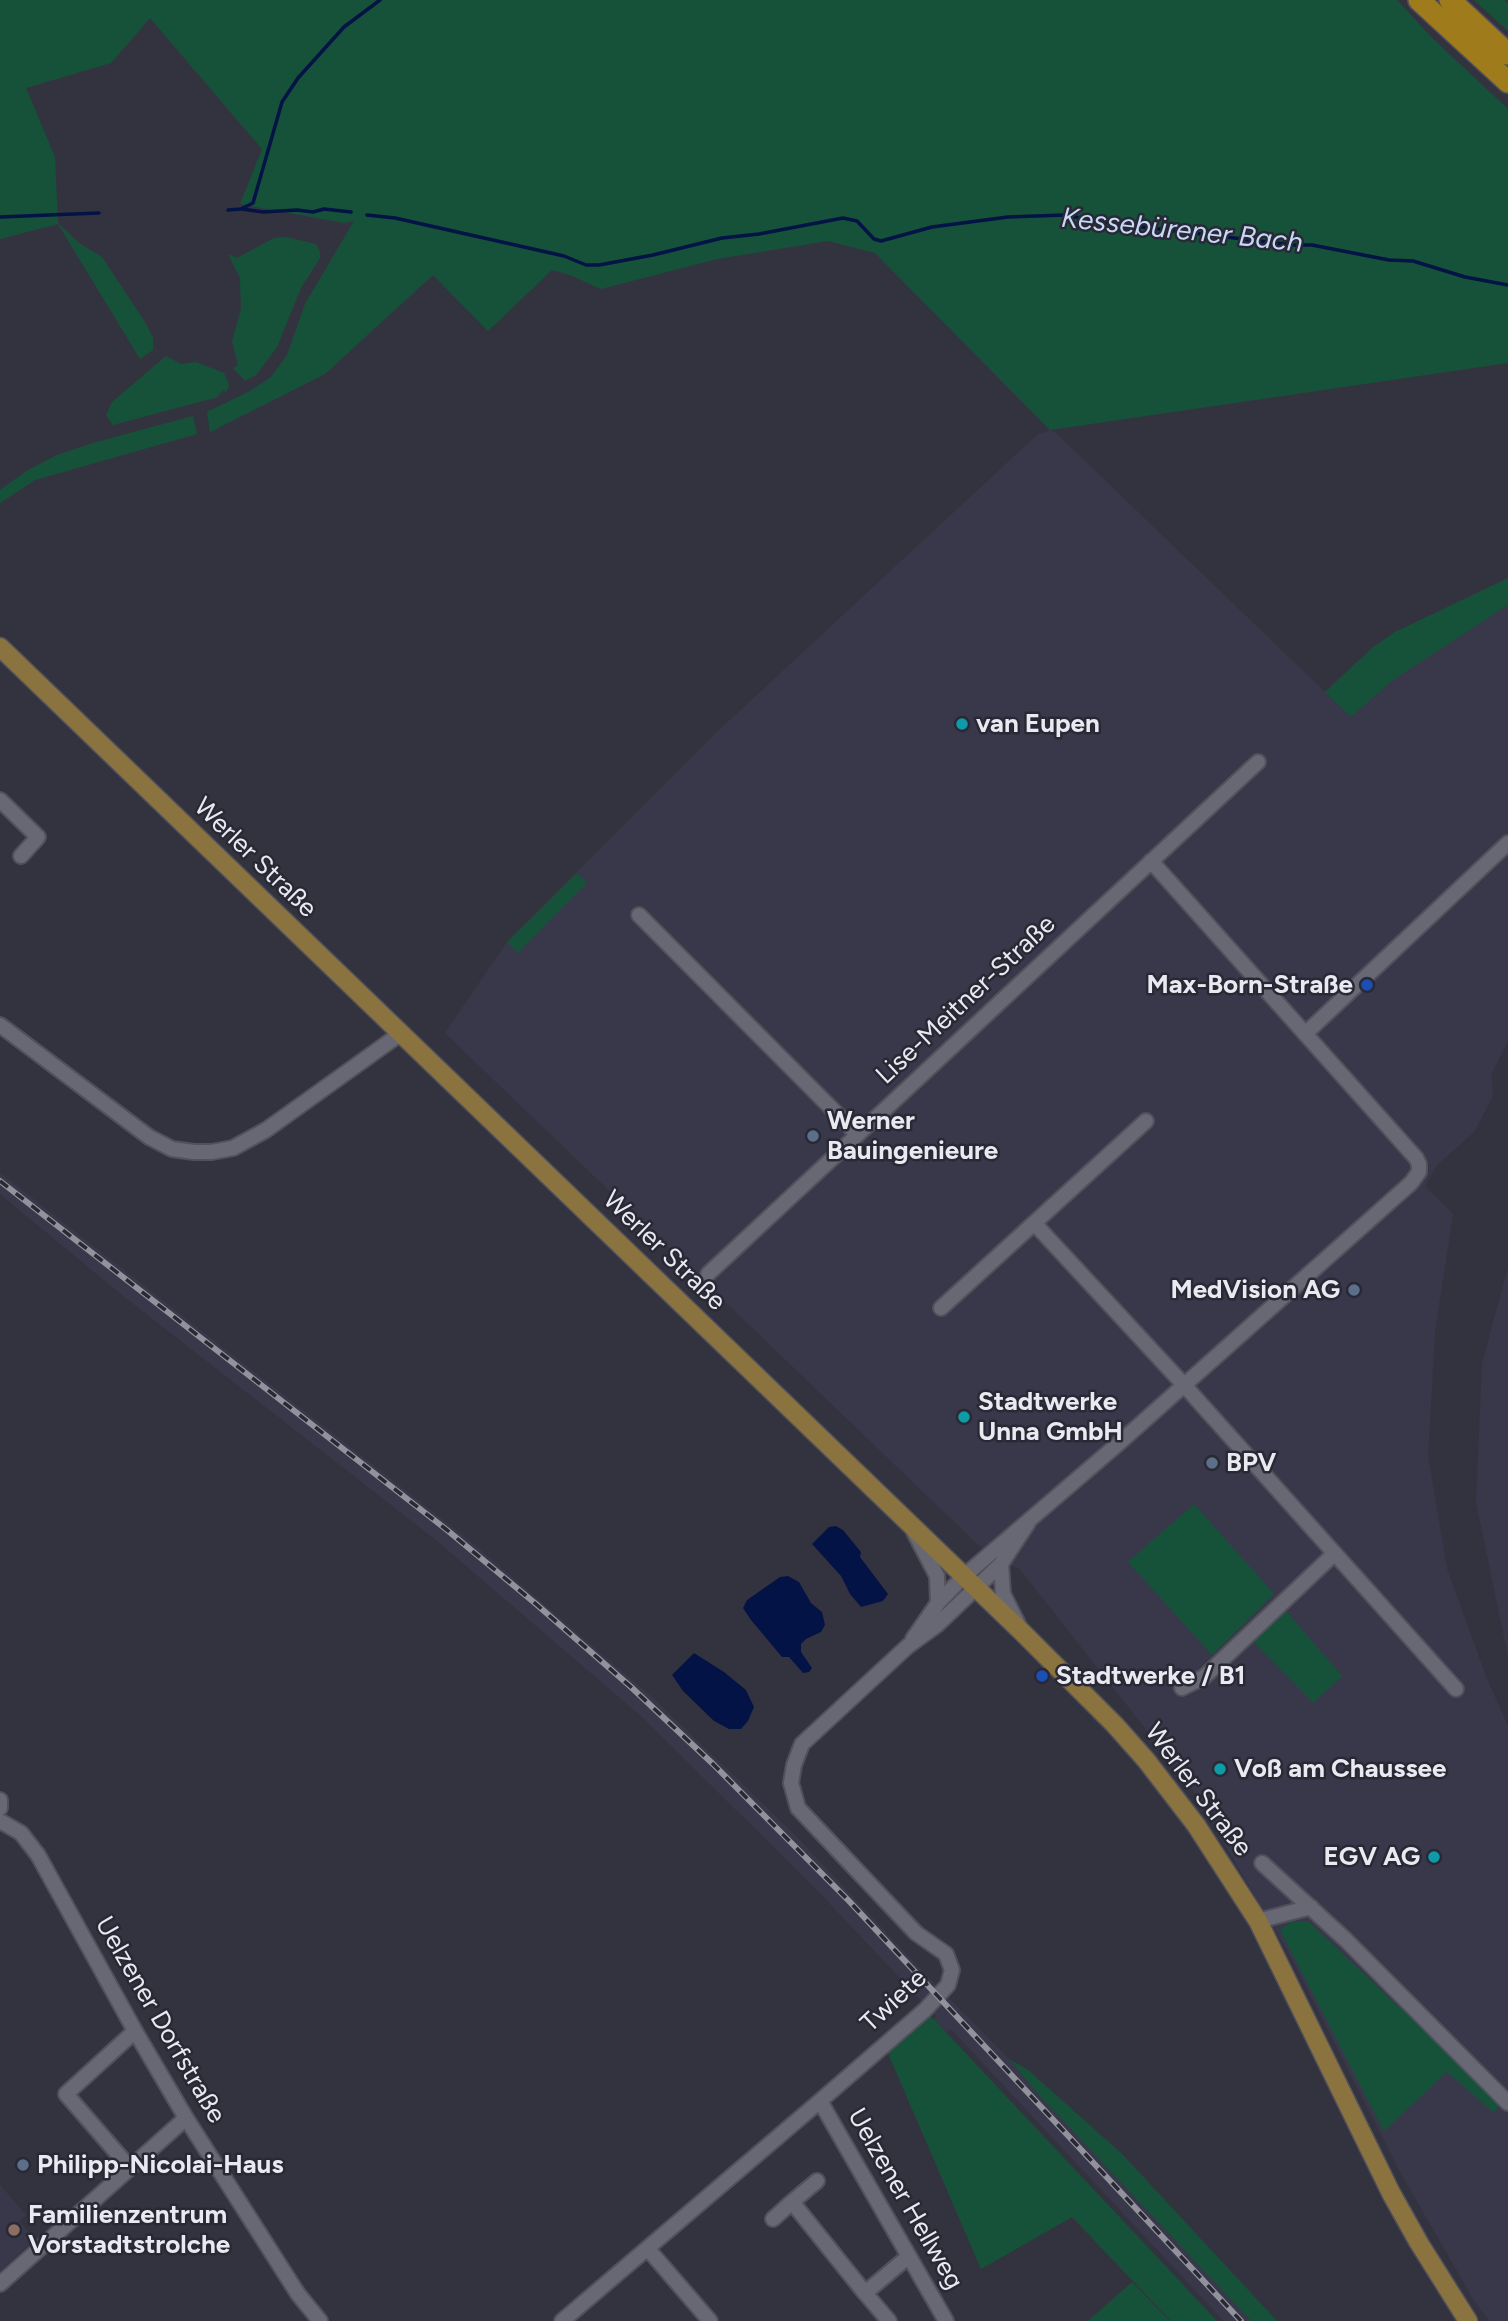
<!DOCTYPE html>
<html>
<head>
<meta charset="utf-8">
<style>
	body { margin:0 }
	canvas { display:block; background:#33333f }
</style>
</head>
<body>
<canvas width="1508" height="2321"></canvas>
<script>
const context = document.querySelector('canvas').getContext('2d');
context.lineJoin = 'round';
function paint(path, color) { context.fillStyle = color; context.fill(path, 'evenodd'); }
const toPath = rows => new Path2D(rows.map(r => 'M' + r).join(''));
function trace(path, color, width, dash) { context.strokeStyle = color; context.lineWidth = width; context.lineCap = dash ? 'butt' : 'round'; context.setLineDash(dash || []); context.stroke(path); }
function drawText(font, color, halo, rows, align = 'center') {
  context.font = font + ' Figtree,sans-serif'; context.lineWidth = 5; context.setLineDash([]); context.textBaseline = 'middle'; context.strokeStyle = halo; context.fillStyle = color; for (const [text, x, y, turn = 0] of rows) {
    context.save(); context.translate(x, y); context.rotate((+turn || 0) * Math.PI / 180); context.textAlign = isNaN(turn) ? turn : align; if (halo) context.strokeText(text, 0, 0); context.fillText(text, 0, 0); context.restore();
  }
}
const built = toPath([
	[1050,430,1057,434,1351,717,1393,680,1508,605,1508,1041,1491,1074,1493,1096,1474,1132,1437,1165,1425,1186,1453,1214,1435,1331,1428,1456,1447,1569,1487,1679,1508,1726,1508,2321,1490,2321,1475,2302,1399,2170,1290,1955,1189,1784,1019,1568,994,1560,445,1033,507,942,718,731,1037,435],
	[0,1173,470,1541,654,1699,794,1834,924,1973,1009,2059,1040,2096,1251,2321,1224,2321,951,2029,946,2032,934,2020,936,2016,813,1886,642,1717,436,1540,122,1295,0,1194],
	[1508,1267,1508,1656,1476,1502,1482,1364],
	[0,2185,26,2215,19,2221,35,2239,0,2271]
]);
const green = toPath([
	[0,0,1397,0,1432,38,1508,109,1508,363,1050,430,875,253,828,241,717,259,601,289,570,275,552,270,488,331,433,275,325,374,210,432,207,412,250,391,271,377,287,355,305,304,354,221,344,223,240,204,262,149,150,18,111,63,26,88,55,157,58,223,79,243,102,257,145,322,153,338,153,350,140,359,58,224,0,239],
	[1474,0,1504,0,1508,3,1508,31],
	[286,237,316,244,320,252,320,258,301,288,277,347,256,375,245,381,233,368,238,365,232,341,241,309,240,278,228,254,237,258,274,238],
	[166,356,181,364,196,362,224,373,229,384,228,388,226,392,224,390,218,395,218,397,113,425,106,415,112,402],
	[193,416,197,434,35,480,0,503,0,490,28,470,57,455,93,443],
	[1508,578,1508,605,1393,680,1351,717,1325,692,1372,648,1395,632],
	[577,873,587,883,518,953,507,942],
	[1194,1504,1274,1594,1212,1655,1128,1562],
	[1286,1611,1342,1676,1313,1703,1253,1641],
	[1292,1921,1308,1921,1502,2104,1493,2112,1447,2072,1384,2131,1280,1930],
	[925,2010,1217,2321,1171,2321,1072,2217,981,2269,884,2044],
	[1009,2059,1028,2070,1122,2154,1277,2321,1251,2321,1040,2096],
	[1132,2282,1170,2321,1088,2321]
]);
const water = toPath([
	[836,1526,843,1530,861,1552,860,1557,888,1594,883,1601,861,1607,850,1594,841,1576,812,1544,829,1527],
	[788,1576,799,1582,811,1603,822,1612,825,1625,821,1632,806,1639,801,1644,801,1652,812,1668,809,1672,803,1673,789,1657,782,1657,751,1620,743,1608,747,1600,780,1577],
	[694,1653,724,1672,746,1690,754,1707,748,1721,741,1729,729,1729,714,1721,683,1691,672,1675]
]);
const stream = toPath([
	[242,209,263,212,297,210,313,212,324,209,351,212],
	[228,210,241,209,253,203,282,102,298,78,344,27,380,0],
	[367,215,395,218,564,256,586,265,599,265,653,255,722,238,759,234,843,218,857,221,874,239,881,241,932,227,1008,217,1064,215,1109,223,1293,245,1312,245,1389,260,1413,261,1465,277,1508,285],
	[0,217,99,213]
]);
const minor = toPath([
	[0,800,38,837,21,856],
	[639,915,857,1134],
	[0,1025,149,1137,172,1149,194,1152,212,1152,233,1148,266,1130,400,1034],
	[1305,1034,1508,843],
	[1034,1223,1184,1385,1456,1689],
	[708,1274,1258,762],
	[941,1308,1146,1121],
	[914,1532,937,1576,938,1603],
	[1001,1564,1003,1594,1020,1628],
	[913,1639,938,1603,963,1577,1118,1444,1411,1183,1419,1172,1419,1164,1416,1158,1151,861],
	[1182,1688,1204,1677,1334,1554],
	[0,1800,0,1808],
	[0,1821,21,1833,38,1855,135,2031,186,2118,298,2294,320,2321],
	[1262,1863,1346,1940,1508,2103],
	[1258,1921,1311,1907],
	[820,2101,946,2321],
	[130,2168,66,2094,135,2031],
	[817,2181,792,2202,865,2293,909,2256],
	[773,2219,792,2202],
	[648,2249,710,2321],
	[0,2284,186,2118],
	[865,2293,889,2321],
	[562,2321,820,2101,925,2010,948,1985,952,1970,946,1954,916,1933,798,1808,791,1783,794,1765,802,1744,908,1646,937,1625,1001,1564,1028,1523]
]);
const major = toPath([
	[0,647,1022,1632,1115,1725,1146,1760,1196,1825,1258,1921,1391,2193,1419,2243,1468,2321]
]);
const highway = toPath([
	[1419,0,1508,82],
	[1450,0,1508,54]
]);
const rail = toPath([
	[0,1181,447,1530,536,1604,631,1687,713,1764,849,1901,1241,2321]
]);
const markers = [
	[962,724,7,"#0f9aa8"],
	[1367,985,7,"#1a4fb4"],
	[813,1136,7,"#5c6f8a"],
	[1354,1290,7,"#5c6f8a"],
	[964,1417,7,"#0f9aa8"],
	[1212,1463,7,"#5c6f8a"],
	[1042,1676,7,"#1a4fb4"],
	[1220,1769,7,"#0f9aa8"],
	[1434,1857,7,"#0f9aa8"],
	[23,2165,7,"#5c6f8a"],
	[14,2230,7,"#8d6e63"]
];
const poiNames = [
	["van Eupen",976,724],
	["Max-Born-Straße",1353,985,"right"],
	["Werner",827,1121],
	["Bauingenieure",827,1151],
	["MedVision AG",1340,1290,"right"],
	["Stadtwerke",978,1402],
	["Unna GmbH",978,1432],
	["BPV",1226,1463],
	["Stadtwerke / B1",1056,1676],
	["Voß am Chaussee",1234,1769],
	["EGV AG",1420,1857,"right"],
	["Philipp-Nicolai-Haus",37,2165],
	["Familienzentrum",28,2215],
	["Vorstadtstrolche",28,2245]
];
const streetNames = [
	["Werler Straße",255,858,44],
	["Lise-Meitner-Straße",966,1000,-43],
	["Werler Straße",664,1251,44],
	["Werler Straße",1198,1790,53],
	["Twiete",894,2001,-43],
	["Uelzener Dorfstraße",160,2020,60],
	["Uelzener Hellweg",905,2199,60]
];
const waterNames = [
	["Kessebürener Bach",1182,231,6]
];
paint(built, '#39384b');
paint(green, '#165239');
paint(water, '#041345');
trace(stream, '#041345', 3.5);
trace(minor, '#51505b', 18);
trace(major, '#51505b', 21);
trace(highway, '#51505b', 24);
trace(minor, '#686875', 14);
trace(major, '#8a733f', 18);
trace(highway, '#a07b1b', 21);
trace(rail, '#92929c', 6);
trace(rail, '#292935', 3.5, [10]);
for (const [x, y, r, color] of markers) { const dot = new Path2D(); dot.arc(x, y, r, 0, 2 * Math.PI); context.fillStyle = color; context.fill(dot); trace(dot, '#292935', 2.5); }
drawText('bold 26px', '#e9e9f1', '#292935', poiNames, 'left');
drawText('26px', '#e9e9f1', '#292935', streetNames);
drawText('italic 28px', '#c7d8fa', '#292935', waterNames);
</script>
</body>
</html>
